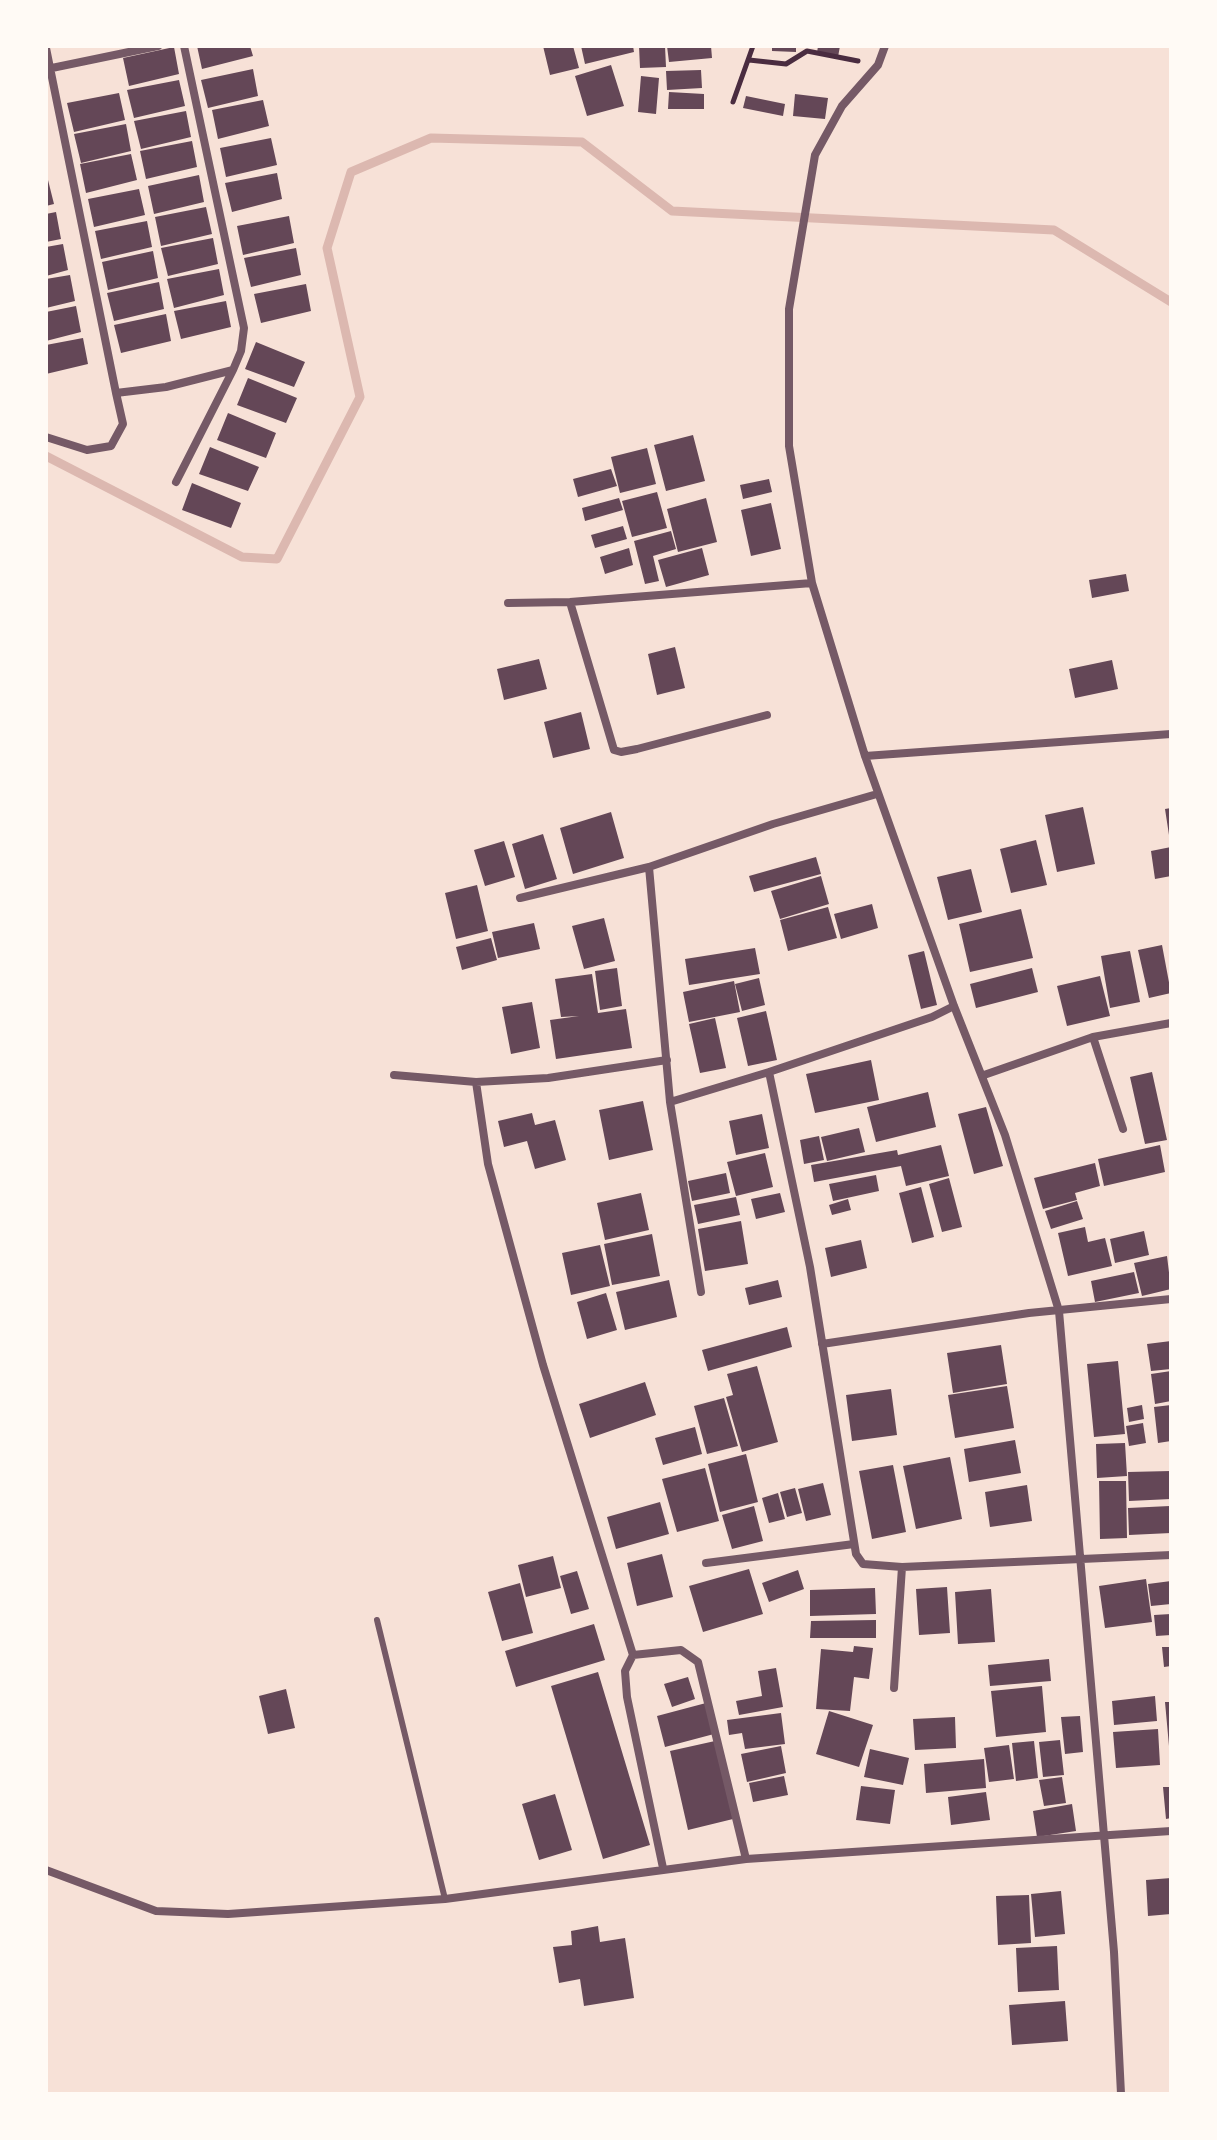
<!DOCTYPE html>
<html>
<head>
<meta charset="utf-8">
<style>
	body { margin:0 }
	#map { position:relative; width:1217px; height:2140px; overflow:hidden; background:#f7e1d7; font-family:Merriweather,serif }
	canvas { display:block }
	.frame { position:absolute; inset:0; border:48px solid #fffaf5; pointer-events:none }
</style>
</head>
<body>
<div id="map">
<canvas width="1217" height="2140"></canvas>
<div class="frame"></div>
</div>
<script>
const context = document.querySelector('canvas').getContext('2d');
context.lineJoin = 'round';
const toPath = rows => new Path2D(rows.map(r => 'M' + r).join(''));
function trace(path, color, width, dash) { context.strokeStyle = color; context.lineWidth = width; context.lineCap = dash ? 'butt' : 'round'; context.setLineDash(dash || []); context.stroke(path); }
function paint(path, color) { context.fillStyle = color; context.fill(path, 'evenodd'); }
const stream = toPath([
	[46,456,242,557,277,559,360,397,327,248,351,172,431,138,582,142,672,211,1054,230,1171,302]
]);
const building = toPath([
	[197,46,250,46,253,56,202,69],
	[543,46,573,46,579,68,550,75],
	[581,46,633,46,634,52,585,64],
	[639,46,665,46,666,67,640,68],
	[667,46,711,46,712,58,669,62],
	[772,46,796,46,796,52,772,51],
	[818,46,840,46,838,57,817,53],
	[174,47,179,74,129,86,123,58],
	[611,65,624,106,587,116,575,76],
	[253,69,258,96,208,108,201,80],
	[701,70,702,88,667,90,666,71],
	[641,76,659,78,656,114,638,112],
	[179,80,185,106,134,118,127,90],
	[669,92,704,94,704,109,668,109],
	[119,93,125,120,74,132,67,103],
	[795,94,828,98,825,119,793,116],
	[746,96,785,104,783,116,743,108],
	[263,100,269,126,218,139,212,110],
	[186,111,191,137,141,149,134,121],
	[126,124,131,151,81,163,74,134],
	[271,138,277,165,226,177,220,148],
	[192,141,197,167,146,179,140,151],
	[131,154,137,180,86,193,80,164],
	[46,172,54,204,46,206],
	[277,173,282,199,232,212,225,183],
	[199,175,204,202,154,214,148,186],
	[139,189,145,215,94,227,88,199],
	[206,207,212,234,161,246,155,217],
	[56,212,61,239,46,242,46,214],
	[289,216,294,243,243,255,237,226],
	[147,221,152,247,101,259,95,231],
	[213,238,218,264,168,276,161,248],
	[63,244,68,270,46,276,46,247],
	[296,248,301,275,251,287,244,258],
	[153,251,158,278,108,290,102,262],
	[219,269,224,295,174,308,167,279],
	[70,275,75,301,46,308,46,279],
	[159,282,164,309,114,321,107,293],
	[306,284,311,311,261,323,254,294],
	[226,301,231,327,181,339,174,311],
	[76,306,81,332,46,341,46,312],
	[166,314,171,341,121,353,114,325],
	[83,338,88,364,46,374,46,345],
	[256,342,305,362,294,387,245,369],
	[248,378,297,398,286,423,237,405],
	[228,413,276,433,266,458,217,440],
	[693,435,705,481,666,491,654,445],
	[210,447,259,467,248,491,199,474],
	[647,448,656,484,620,493,611,457],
	[611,469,617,486,578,497,573,479],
	[769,479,772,492,743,499,740,485],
	[192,483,241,503,231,528,182,510],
	[657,492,667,528,632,537,622,501],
	[619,498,623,510,585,521,582,508],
	[706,498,717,542,678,552,667,509],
	[771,503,781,549,751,556,741,510],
	[623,526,627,539,595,548,591,535],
	[671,531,676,549,653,556,659,581,645,584,634,541],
	[629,548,633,565,605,574,600,557],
	[702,548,709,575,666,587,658,560],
	[1126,574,1129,591,1092,598,1089,580],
	[675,647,685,688,657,695,648,654],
	[539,659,547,689,504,700,497,669],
	[1112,660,1118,689,1075,698,1069,669],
	[581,712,590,749,553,758,544,722],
	[1083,807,1095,864,1057,872,1045,815],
	[1171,808,1171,835,1169,835,1165,809],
	[611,812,624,858,573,874,560,828],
	[543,834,557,879,525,889,512,844],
	[1036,840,1047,885,1011,893,1000,849],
	[504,841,515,877,485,886,474,850],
	[1171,847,1171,876,1155,879,1151,851],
	[816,857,821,874,754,892,749,876],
	[971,869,982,912,948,920,937,877],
	[821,876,829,904,780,919,771,891],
	[477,885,488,931,456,939,445,893],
	[872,904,878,928,841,939,834,914],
	[828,907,837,938,788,951,780,920],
	[1021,909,1033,958,970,972,959,924],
	[604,918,615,961,584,969,572,926],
	[534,923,540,949,498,958,492,932],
	[491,938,497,960,462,970,456,947],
	[1162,945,1171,993,1149,998,1138,950],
	[755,948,760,974,689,985,685,959],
	[924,951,937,1005,921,1009,908,955],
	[1130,951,1140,1002,1110,1008,1101,956],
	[617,968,622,1006,600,1010,595,971],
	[1032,968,1038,992,976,1008,970,984],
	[592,974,598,1013,626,1009,632,1048,556,1059,550,1020,579,1016,561,1017,555,979],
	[1100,976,1110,1016,1067,1026,1057,986],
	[759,978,765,1005,742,1011,735,984],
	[734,981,740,1012,689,1022,683,992],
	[532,1002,540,1048,511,1054,502,1007],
	[766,1011,777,1060,748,1066,737,1018],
	[715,1018,726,1068,700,1073,689,1024],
	[871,1060,879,1100,815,1113,806,1074],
	[1152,1072,1167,1140,1145,1144,1130,1077],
	[928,1092,936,1127,876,1142,867,1107],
	[643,1101,653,1150,609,1160,599,1110],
	[986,1107,1003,1166,974,1174,958,1114],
	[532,1113,535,1125,555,1120,566,1160,535,1169,527,1141,504,1147,498,1121],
	[762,1114,769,1148,736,1155,729,1121],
	[859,1128,865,1152,827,1161,821,1137],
	[819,1136,824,1160,804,1164,800,1140],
	[941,1145,949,1176,906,1186,901,1166,814,1182,811,1165,897,1150,898,1155],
	[1160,1145,1165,1172,1104,1186,1098,1159],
	[765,1153,773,1187,736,1196,727,1162],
	[1095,1163,1100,1186,1075,1193,1077,1200,1043,1209,1034,1178],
	[726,1173,730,1193,692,1201,688,1181],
	[876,1175,879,1191,833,1201,829,1184],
	[949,1178,962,1227,942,1232,929,1184],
	[921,1187,934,1237,912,1243,899,1193],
	[641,1193,649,1230,605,1240,597,1203],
	[780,1193,785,1212,756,1219,751,1199],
	[736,1197,740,1215,698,1224,694,1205],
	[848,1199,851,1210,832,1215,829,1205],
	[1077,1201,1083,1219,1051,1229,1045,1211],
	[741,1221,748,1264,705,1271,698,1229],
	[1085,1227,1088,1242,1105,1238,1112,1266,1068,1276,1058,1233],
	[1144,1231,1149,1255,1115,1263,1110,1239],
	[652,1234,660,1276,612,1285,604,1244],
	[861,1240,867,1268,831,1277,825,1248],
	[600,1245,610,1286,571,1295,562,1253],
	[1167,1256,1171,1289,1142,1296,1134,1263],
	[1134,1272,1139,1293,1095,1302,1091,1281],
	[669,1280,677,1317,625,1330,616,1292],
	[778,1280,782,1297,749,1305,745,1288],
	[606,1293,617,1330,587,1339,577,1302],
	[787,1327,792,1347,708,1371,702,1350],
	[1171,1341,1171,1369,1151,1371,1147,1344],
	[1001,1345,1007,1384,953,1393,947,1353],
	[1118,1361,1125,1434,1094,1437,1087,1364],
	[757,1366,778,1442,742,1452,726,1397,733,1395,727,1374],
	[1171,1371,1171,1401,1155,1404,1151,1374],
	[645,1382,656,1415,590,1438,579,1404],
	[1007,1386,1014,1428,955,1438,948,1395],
	[891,1389,897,1435,852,1441,846,1395],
	[724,1398,738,1446,707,1454,694,1406],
	[1142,1405,1144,1419,1129,1422,1127,1408],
	[1171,1405,1171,1441,1158,1443,1154,1407],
	[1143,1423,1146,1443,1129,1446,1126,1426],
	[695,1427,702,1454,663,1465,655,1438],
	[1015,1440,1021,1473,969,1482,964,1449],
	[1125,1443,1127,1476,1097,1478,1096,1444],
	[746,1454,758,1502,720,1512,708,1464],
	[950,1457,962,1519,916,1529,903,1466],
	[893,1465,906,1532,872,1539,859,1471],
	[705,1468,719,1521,677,1532,662,1479],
	[1171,1471,1171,1499,1129,1501,1128,1472],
	[1099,1481,1126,1481,1127,1538,1100,1539],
	[823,1483,831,1515,806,1521,798,1489],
	[1027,1485,1032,1521,990,1527,985,1492],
	[795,1488,802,1513,787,1517,780,1492],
	[778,1493,785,1519,769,1523,762,1498],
	[660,1502,669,1534,616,1549,607,1517],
	[754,1506,763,1541,732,1549,722,1515],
	[1170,1506,1171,1533,1129,1535,1128,1508],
	[662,1554,673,1597,637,1606,627,1563],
	[553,1556,561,1588,526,1597,518,1565],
	[749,1569,763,1614,703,1632,689,1586],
	[798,1570,804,1589,769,1602,762,1583],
	[577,1571,589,1609,571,1614,560,1576],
	[1146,1579,1152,1622,1105,1628,1099,1586],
	[1171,1581,1171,1604,1151,1606,1148,1584],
	[520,1583,533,1633,502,1641,488,1592],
	[947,1587,950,1633,919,1635,916,1589],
	[875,1588,876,1614,810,1616,810,1590],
	[991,1589,995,1642,958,1644,955,1592],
	[1171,1614,1171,1635,1156,1636,1154,1615],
	[876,1620,876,1638,810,1638,811,1621],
	[594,1624,605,1660,516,1687,505,1651],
	[854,1646,873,1648,869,1679,854,1677,850,1711,816,1709,821,1649,853,1652],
	[1162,1647,1171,1647,1171,1666,1164,1667],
	[1049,1659,1051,1681,990,1686,988,1665],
	[776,1668,783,1707,739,1715,736,1701,762,1696,758,1671],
	[598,1672,650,1845,603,1859,551,1686],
	[688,1677,695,1699,672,1707,664,1684],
	[1042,1686,1046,1732,996,1737,991,1691],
	[286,1689,295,1728,268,1734,259,1696],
	[1155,1696,1157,1721,1114,1725,1112,1701],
	[1165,1702,1171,1702,1171,1746,1169,1746],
	[706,1703,714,1734,665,1747,657,1716],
	[829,1711,873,1725,859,1767,816,1754],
	[781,1713,785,1744,745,1749,742,1733,729,1735,727,1720],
	[1080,1716,1083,1752,1065,1754,1061,1717],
	[955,1717,956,1748,915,1750,913,1719],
	[1158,1729,1160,1765,1116,1768,1113,1732],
	[1060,1740,1064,1775,1043,1777,1039,1742],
	[715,1741,733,1819,688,1830,670,1751],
	[1034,1741,1038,1778,1016,1781,1012,1743],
	[1009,1745,1014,1779,989,1782,984,1748],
	[781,1746,786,1773,747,1782,741,1754],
	[870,1749,909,1758,903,1785,864,1777],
	[984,1759,986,1788,926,1793,924,1764],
	[784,1776,788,1795,753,1802,749,1783],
	[1062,1777,1066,1803,1044,1806,1039,1780],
	[861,1786,895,1790,890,1824,856,1820],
	[1163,1787,1171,1787,1171,1818,1166,1819],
	[986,1792,990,1820,951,1825,948,1797],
	[555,1794,572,1850,539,1860,522,1804],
	[1072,1804,1076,1831,1037,1837,1033,1811],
	[1171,1878,1171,1914,1148,1916,1146,1880],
	[1061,1891,1065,1934,1035,1937,1031,1894],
	[1029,1895,1031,1943,998,1945,996,1896],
	[598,1926,600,1942,625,1938,634,1998,584,2006,580,1979,559,1983,553,1947,572,1945,571,1931],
	[1057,1946,1059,1990,1018,1992,1016,1948],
	[1065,2001,1068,2041,1012,2045,1009,2005]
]);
const path = toPath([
	[749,60,786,64,807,51,858,61],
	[733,102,753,46]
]);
const service = toPath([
	[377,1620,445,1899]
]);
const minor = toPath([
	[885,46,878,65,842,106,815,155,789,309,789,446,812,583,865,756,954,1006,1005,1135,1059,1311,1114,1952,1121,2094],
	[46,48,116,393],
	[47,69,158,46],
	[46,437,87,450,111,446,123,424,116,393,166,387,233,370,241,351,244,328,184,46],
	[176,482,233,370],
	[570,602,614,750,621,752,637,749,767,715],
	[508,603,570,602,812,583],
	[865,756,1171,734],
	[649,867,670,1102,701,1292],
	[520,898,649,867,773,824,877,794],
	[954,1006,932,1017,769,1072,810,1267,856,1554,863,1564,902,1567,1171,1555],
	[1093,1037,1171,1023],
	[394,1075,476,1082],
	[984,1075,1093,1037,1123,1129],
	[670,1102,769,1072],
	[822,1344,1029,1313,1171,1299],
	[706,1563,854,1544],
	[633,1655,681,1650,698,1662,746,1859],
	[894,1688,902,1567],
	[663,1868,627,1697,625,1671,633,1655,543,1365,488,1164,476,1082,548,1078,667,1060],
	[46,1870,156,1911,228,1914,445,1899,746,1859,1171,1831]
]);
trace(stream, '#dcb8b0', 9);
paint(building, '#644757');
trace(path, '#4a2c40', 5);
trace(service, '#755966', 6);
trace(minor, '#755966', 8);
</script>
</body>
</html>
